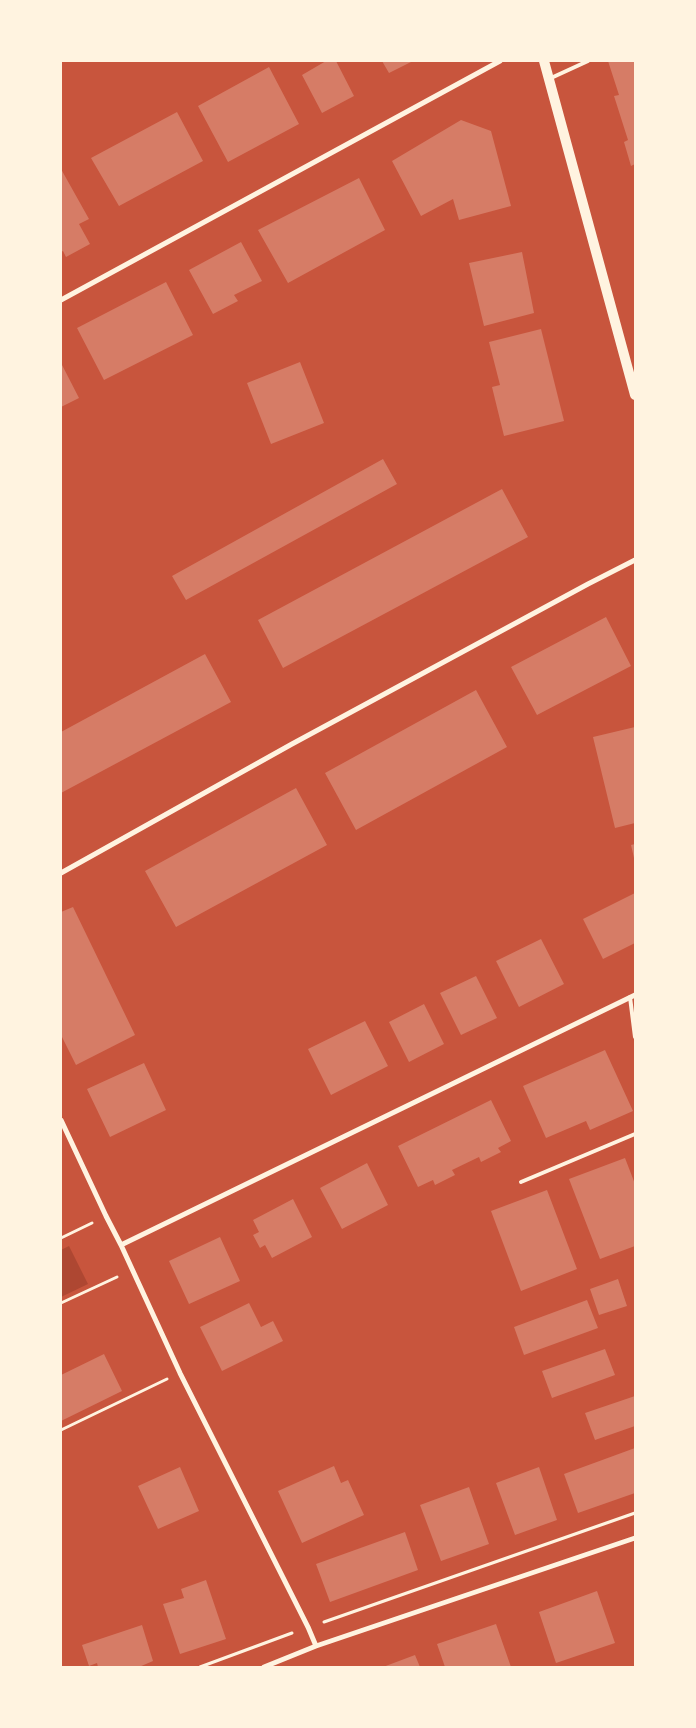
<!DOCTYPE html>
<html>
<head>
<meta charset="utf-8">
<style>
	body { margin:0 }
	#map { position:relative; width:696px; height:1728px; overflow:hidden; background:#c8553d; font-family:"Times New Roman",serif }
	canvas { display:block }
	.frame { position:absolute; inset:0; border:62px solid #fff3e0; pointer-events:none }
</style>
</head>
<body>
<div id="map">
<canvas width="696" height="1728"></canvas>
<div class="frame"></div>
</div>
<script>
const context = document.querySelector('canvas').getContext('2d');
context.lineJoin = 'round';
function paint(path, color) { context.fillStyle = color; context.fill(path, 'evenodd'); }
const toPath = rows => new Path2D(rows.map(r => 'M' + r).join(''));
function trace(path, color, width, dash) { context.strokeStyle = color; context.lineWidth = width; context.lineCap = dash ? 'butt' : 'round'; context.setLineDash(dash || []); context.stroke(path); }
const green = toPath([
	[69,1246,88,1284,61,1297,61,1250]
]);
const building = toPath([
	[326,61,336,61,354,96,322,113,302,75],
	[382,61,413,61,389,73],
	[608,61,635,61,635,164,631,166,624,142,628,140,614,96,619,95],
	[269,67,299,124,228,162,198,106],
	[177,112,203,161,119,206,91,158],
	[461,120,491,131,511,206,459,220,453,199,421,216,392,161],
	[61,169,89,219,79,224,90,244,66,257,63,251,61,252],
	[359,178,385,230,288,283,258,230],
	[241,242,262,281,234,295,238,301,213,314,189,270],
	[522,252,534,313,484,326,469,263],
	[166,282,193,335,104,380,77,328],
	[541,329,564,421,504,436,492,387,500,385,489,342],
	[300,362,324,423,271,444,247,383],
	[61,363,79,398,61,407],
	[383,459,397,484,186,600,172,576],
	[502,489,528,537,283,668,258,620],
	[606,617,631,666,537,715,511,667],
	[205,654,231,702,61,793,61,732],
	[476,690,507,747,356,830,325,773],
	[635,727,635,823,615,828,593,737],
	[296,788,327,845,176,927,145,871],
	[635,844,635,858,634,858,631,845],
	[635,893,635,943,603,959,583,919],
	[73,907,135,1035,76,1065,61,1035,61,912],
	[541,939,564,984,519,1007,496,961],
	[476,976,497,1018,461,1035,440,993],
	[424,1004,444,1044,409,1062,389,1022],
	[365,1021,388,1066,331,1095,308,1049],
	[605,1050,633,1111,590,1130,586,1121,546,1138,523,1086],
	[144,1063,166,1110,110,1137,87,1089],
	[491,1100,511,1141,498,1148,501,1152,481,1162,479,1157,452,1170,455,1175,435,1185,433,1180,418,1187,398,1146],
	[625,1158,635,1184,635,1246,600,1259,569,1179],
	[367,1163,388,1205,342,1229,320,1188],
	[547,1190,577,1269,521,1291,491,1211],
	[293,1199,312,1237,272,1258,265,1245,260,1248,253,1235,259,1232,253,1220],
	[220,1237,240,1281,189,1304,169,1261],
	[618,1279,627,1306,599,1315,590,1289],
	[587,1300,598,1328,524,1355,514,1327],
	[249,1303,261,1327,273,1321,283,1341,222,1371,200,1327],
	[605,1349,615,1375,552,1398,542,1371],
	[104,1354,122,1391,61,1421,61,1375],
	[635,1396,635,1426,595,1440,585,1413],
	[635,1448,635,1493,578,1513,564,1474],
	[334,1466,341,1483,348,1480,364,1515,302,1543,278,1491],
	[180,1467,199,1511,158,1529,138,1486],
	[539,1467,557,1520,515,1535,496,1483],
	[469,1487,489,1544,441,1561,420,1505],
	[405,1532,418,1570,330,1602,316,1564],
	[206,1580,226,1639,180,1654,163,1604,184,1598,181,1589],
	[597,1591,615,1643,556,1663,539,1612],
	[496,1624,511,1667,445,1667,437,1644],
	[142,1625,153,1661,139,1667,98,1667,97,1663,89,1666,82,1645],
	[415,1655,420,1667,383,1667]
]);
const path = toPath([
	[61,1238,92,1223],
	[61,1303,117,1277],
	[61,1430,167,1379],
	[324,1622,635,1513],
	[200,1667,292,1633]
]);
const service = toPath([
	[551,78,588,61],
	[630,997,635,1037],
	[521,1182,635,1134]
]);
const minor = toPath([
	[61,300,500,61],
	[61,873,292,744,588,584,635,560],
	[61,1120,106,1216,121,1245,180,1373,308,1627,316,1646],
	[121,1245,635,995],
	[264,1667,316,1646,635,1538]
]);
const secondary = toPath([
	[544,61,635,395]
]);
paint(green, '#ae4732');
paint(building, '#d67c66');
trace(path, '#fff3e0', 3);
trace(service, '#fff3e0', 4);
trace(minor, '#fff3e0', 5);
trace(secondary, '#fff3e0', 10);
</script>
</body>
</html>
